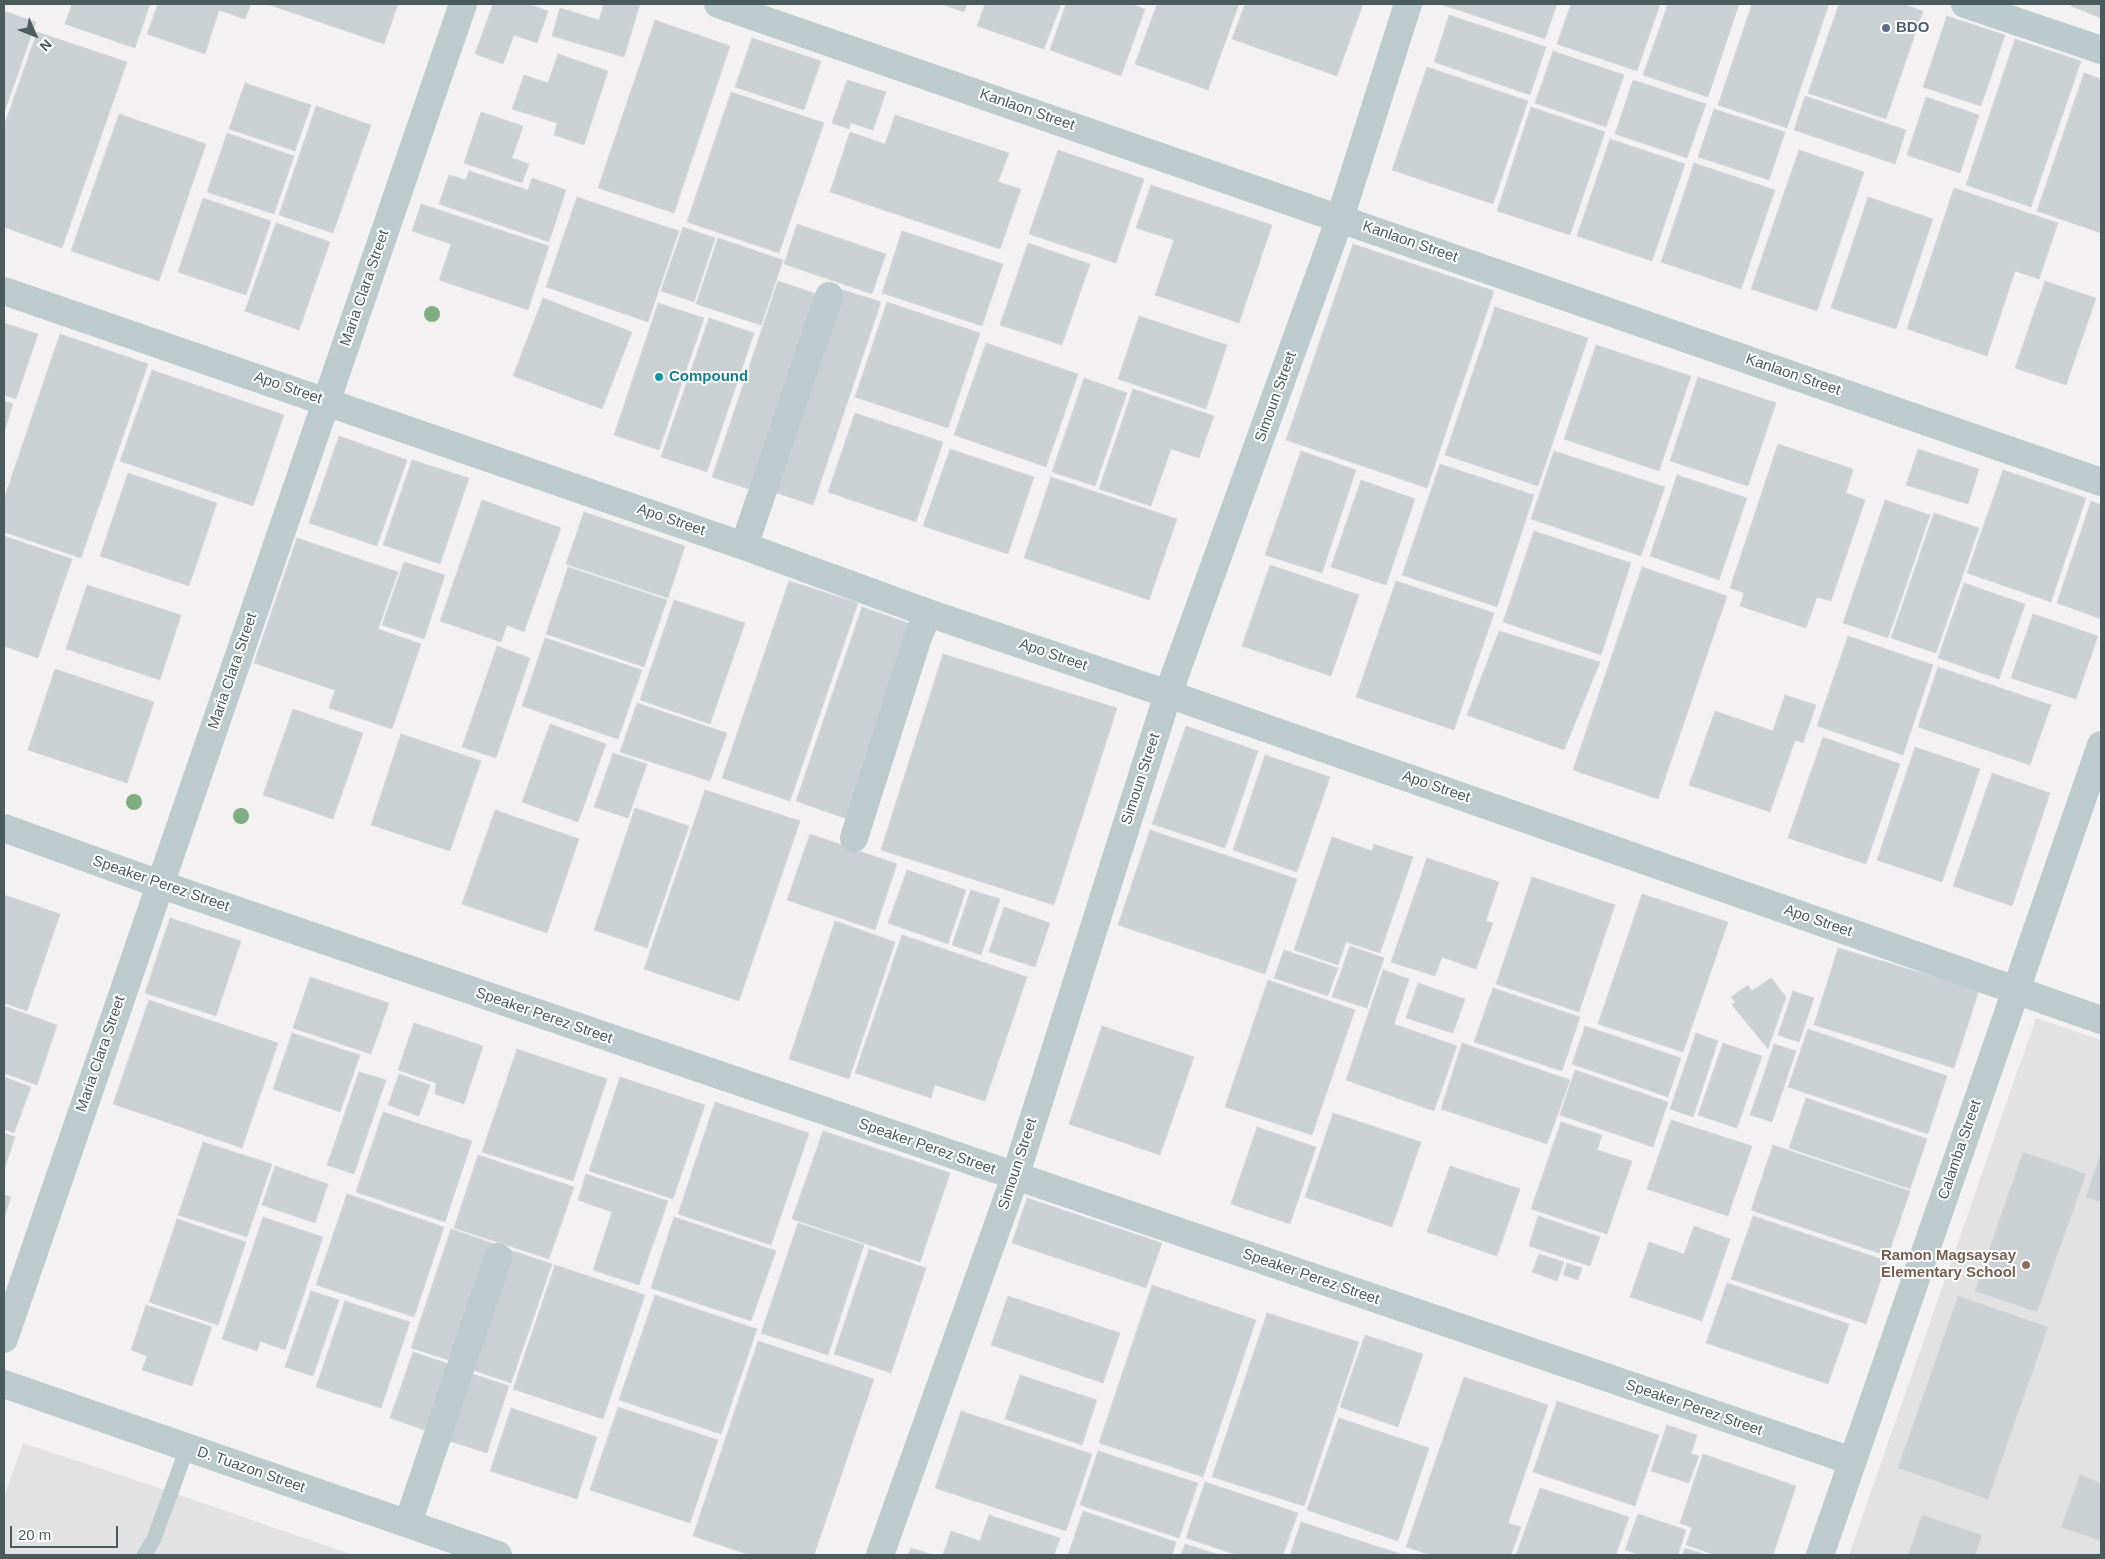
<!DOCTYPE html>
<html>
<head>
<meta charset="utf-8">
<style>
	body { margin:0 }
	#map { position:relative; width:2105px; height:1559px; overflow:hidden; background:#f3f1f1; font-family:Arial,sans-serif }
	canvas { display:block }
	.frame { position:absolute; inset:0; border:5px solid #4a5b5c; pointer-events:none }
	.north { position:absolute; left:10px; top:10px; width:50px; height:50px; -webkit-text-stroke:4px #fff; paint-order:stroke; rotate:134deg; font-size:14px; font-weight:700; line-height:20px; text-align:center; color:#4a5b5c }
	.north::after { content:''; display:block; margin:auto; width:18px; height:22px; background:#4a5b5c; clip-path:polygon(50% 0,100% 100%,50% 72%,0 100%) }
	.scale { position:absolute; left:10px; top:1526px; width:108px; height:22px; box-sizing:border-box; border:2px solid #4a5b5c; border-top:0; padding-left:6px; font-size:15px; line-height:18px; white-space:nowrap; color:#4a5b5c; -webkit-text-stroke:4px #fff; paint-order:stroke }
</style>
</head>
<body>
<div id="map">
<canvas width="2105" height="1559"></canvas>
<div class="frame"></div>
<div class="north">N</div>
<div class="scale">20 m</div>
</div>
<script>
const context = document.querySelector('canvas').getContext('2d');
context.lineJoin = 'round';
function paint(path, color) { context.fillStyle = color; context.fill(path, 'evenodd'); }
const toPath = rows => new Path2D(rows.map(r => 'M' + r).join(''));
function trace(path, color, width, dash) { context.strokeStyle = color; context.lineWidth = width; context.lineCap = dash ? 'butt' : 'round'; context.setLineDash(dash || []); context.stroke(path); }
function drawText(font, color, halo, rows, align = 'center') {
  context.font = font + ' Arial,sans-serif'; context.lineWidth = 4; context.setLineDash([]); context.textBaseline = 'middle'; context.strokeStyle = halo; context.fillStyle = color; for (const [text, x, y, turn = 0] of rows) {
    context.save(); context.translate(x, y); context.rotate((+turn || 0) * Math.PI / 180); context.textAlign = isNaN(turn) ? turn : align; if (halo) context.strokeText(text, 0, 0); context.fillText(text, 0, 0); context.restore();
  }
}
const education = toPath([
	[2036,1018,2101,1040,2101,1555,1849,1555],
	[23,1443,171,1492,353,1555,4,1555,4,1497]
]);
const building = toPath([
	[72,4,150,4,135,48,65,24,72,4],
	[158,4,251,4,245,19,219,10,205,54,147,34,158,4],
	[267,4,398,4,384,44,267,4],
	[493,4,528,4,548,11,537,43,514,35,503,64,475,54,493,4],
	[604,4,640,4,624,57,552,36,560,8,599,20,604,4],
	[941,4,967,4,964,12,941,4],
	[985,4,1061,4,1044,49,977,26,985,4],
	[1066,4,1130,4,1145,9,1121,76,1050,50,1066,4],
	[1157,4,1239,4,1208,90,1135,64,1157,4],
	[1245,4,1363,4,1337,76,1232,39,1245,4],
	[1440,4,1557,4,1545,39,1440,4],
	[1571,4,1660,4,1637,71,1557,44,1571,4],
	[1668,4,1739,4,1708,97,1643,75,1668,4],
	[1752,4,1829,4,1787,128,1718,105,1752,4],
	[1839,4,1903,4,1923,11,1886,119,1808,93,1839,4],
	[2072,4,2101,4,2101,18,2071,6,2072,4],
	[4,11,36,22,4,113,4,11],
	[1449,15,1546,47,1530,95,1434,62,1449,15],
	[1947,16,2005,35,1981,106,1923,87,1947,16],
	[655,20,730,46,674,213,598,188,655,20],
	[37,32,127,62,62,248,4,227,4,126,37,32],
	[752,38,821,61,804,110,735,87,752,38],
	[2015,39,2081,61,2031,207,1966,185,2015,39],
	[1553,51,1624,75,1606,127,1535,103,1553,51],
	[558,54,608,71,584,145,554,135,557,123,512,109,524,75,548,83,558,54],
	[1427,67,1528,101,1493,204,1392,170,1427,67],
	[2084,73,2101,79,2101,233,2037,211,2084,73],
	[847,80,886,92,873,130,851,123,849,129,832,123,847,80],
	[1633,80,1706,104,1687,158,1615,134,1633,80],
	[245,83,311,105,295,151,229,129,245,83],
	[731,92,824,123,779,253,687,222,731,92],
	[1805,96,1906,130,1895,164,1794,130,1805,96],
	[1926,97,1979,115,1960,173,1907,155,1926,97],
	[316,106,371,125,333,233,279,215,316,106],
	[1531,107,1605,132,1570,235,1497,211,1531,107],
	[1714,109,1785,132,1769,180,1698,157,1714,109],
	[481,112,523,126,512,158,529,164,522,183,464,163,481,112],
	[119,114,206,144,159,281,71,251,119,114],
	[895,115,1009,153,998,182,1021,189,1000,249,830,192,850,132,885,144,895,115],
	[227,133,294,156,274,214,207,192,227,133],
	[1610,139,1685,164,1652,261,1577,236,1610,139],
	[1058,150,1144,179,1116,263,1029,234,1058,150],
	[1799,150,1864,172,1817,311,1751,289,1799,150],
	[1694,163,1775,190,1741,289,1661,262,1694,163],
	[469,171,528,190,532,178,566,190,549,242,439,204,449,175,466,180,469,171],
	[1151,185,1272,225,1239,323,1155,295,1174,240,1136,228,1151,185],
	[1954,188,2058,223,2039,279,2015,271,1987,356,1907,329,1954,188],
	[577,197,679,231,648,322,546,287,577,197],
	[1868,197,1933,219,1896,329,1831,308,1868,197],
	[203,198,271,221,246,295,178,272,203,198],
	[421,204,549,246,528,310,439,280,451,244,412,231,421,204],
	[276,223,330,242,299,330,245,311,276,223],
	[797,224,886,254,872,294,784,264,797,224],
	[683,227,715,238,694,302,661,291,683,227],
	[902,231,1003,264,982,326,882,293,902,231],
	[718,238,783,260,761,325,696,304,718,238],
	[1028,243,1090,264,1062,345,1000,325,1028,243],
	[1353,244,1494,291,1427,488,1286,440,1353,244],
	[778,281,819,295,752,490,712,477,778,281],
	[2045,281,2096,298,2066,385,2015,368,2045,281],
	[840,289,881,302,813,505,771,491,840,289],
	[543,298,632,332,602,409,513,376,543,298],
	[887,302,980,333,948,428,855,397,887,302],
	[658,303,704,318,659,450,614,435,658,303],
	[1495,307,1588,338,1538,486,1445,455,1495,307],
	[1139,316,1227,345,1206,409,1118,379,1139,316],
	[709,318,754,333,707,472,661,457,709,318],
	[4,323,38,334,16,399,4,395,4,323],
	[60,334,148,364,81,558,4,532,4,499,60,334],
	[986,343,1078,374,1046,467,954,435,986,343],
	[1596,345,1691,376,1659,471,1564,439,1596,345],
	[152,370,284,415,253,506,120,461,152,370],
	[1698,377,1776,403,1748,486,1670,461,1698,377],
	[1084,378,1127,393,1095,486,1052,472,1084,378],
	[1133,389,1214,416,1199,458,1171,449,1151,506,1099,489,1133,389],
	[4,401,13,404,4,432,4,401],
	[855,413,943,442,916,522,828,492,855,413],
	[339,436,407,460,377,546,309,523,339,436],
	[1778,444,1853,469,1846,493,1865,500,1831,601,1817,597,1806,628,1740,606,1744,593,1730,588,1778,444],
	[950,449,1034,477,1008,554,923,526,950,449],
	[1918,449,1979,469,1968,504,1906,485,1918,449],
	[1301,451,1356,470,1322,573,1265,555,1301,451],
	[1554,451,1665,487,1641,556,1531,519,1554,451],
	[412,460,469,478,440,564,383,545,412,460],
	[1440,464,1534,495,1497,607,1402,575,1440,464],
	[2003,470,2086,498,2051,602,1967,573,2003,470],
	[128,473,217,503,189,586,100,556,128,473],
	[1677,475,1747,498,1719,580,1650,556,1677,475],
	[1051,477,1177,519,1149,600,1024,558,1051,477],
	[1361,480,1415,499,1386,585,1331,567,1361,480],
	[482,500,561,528,524,632,507,625,501,642,440,621,482,500],
	[1885,500,1930,515,1888,638,1843,623,1885,500],
	[2091,501,2101,505,2101,619,2057,603,2091,501],
	[584,512,685,546,668,598,566,564,584,512],
	[1934,513,1979,528,1936,653,1891,638,1934,513],
	[1534,531,1631,563,1601,655,1503,622,1534,531],
	[4,536,72,559,38,658,4,646,4,536],
	[297,538,398,572,378,629,421,644,392,729,329,708,335,690,254,663,297,538],
	[404,562,445,575,424,639,382,625,404,562],
	[1270,565,1359,595,1331,676,1242,646,1270,565],
	[568,567,667,600,644,667,546,634,568,567],
	[1642,567,1727,596,1658,799,1573,770,1642,567],
	[789,581,858,603,790,801,722,778,789,581],
	[1396,581,1494,613,1454,730,1356,697,1396,581],
	[1964,583,2025,604,1999,679,1938,658,1964,583],
	[87,585,181,615,160,680,66,649,87,585],
	[674,600,745,623,710,724,640,700,674,600],
	[862,607,917,626,850,820,796,801,862,607],
	[2033,614,2098,636,2076,699,2011,678,2033,614],
	[1499,631,1600,662,1564,750,1467,715,1499,631],
	[1848,636,1933,665,1903,755,1817,726,1848,636],
	[545,638,642,670,618,739,522,706,545,638],
	[497,646,530,658,496,758,462,747,497,646],
	[943,654,1117,708,1054,905,881,850,943,654],
	[1938,667,2051,705,2030,765,1918,727,1938,667],
	[55,669,154,702,127,783,28,750,55,669],
	[1785,695,1816,705,1803,743,1795,740,1770,812,1689,785,1715,711,1773,731,1785,695],
	[637,703,727,733,710,781,620,752,637,703],
	[293,709,363,733,333,819,263,795,293,709],
	[550,724,606,744,578,822,522,802,550,724],
	[1186,726,1258,751,1225,848,1152,824,1186,726],
	[401,734,481,761,450,851,371,825,401,734],
	[1823,737,1900,764,1866,864,1788,838,1823,737],
	[1915,747,1980,769,1942,882,1877,860,1915,747],
	[613,753,647,764,628,818,594,807,613,753],
	[1265,755,1330,777,1297,872,1233,850,1265,755],
	[1992,773,2050,793,2012,906,1953,886,1992,773],
	[705,790,800,821,739,1001,644,969,705,790],
	[635,808,689,826,647,948,594,930,635,808],
	[495,810,579,839,547,933,462,904,495,810],
	[1150,830,1297,879,1265,974,1118,925,1150,830],
	[810,834,897,864,875,930,787,900,810,834],
	[1332,837,1372,851,1374,844,1413,857,1380,953,1346,942,1338,965,1294,950,1332,837],
	[1427,858,1499,882,1486,921,1493,923,1476,969,1442,957,1435,976,1391,962,1427,858],
	[907,870,966,890,948,944,888,923,907,870],
	[1532,877,1615,905,1579,1012,1496,984,1532,877],
	[971,890,1000,899,981,955,952,945,971,890],
	[1642,894,1728,922,1683,1052,1598,1024,1642,894],
	[4,895,60,914,27,1011,4,1003,4,895],
	[1004,907,1050,923,1035,967,989,952,1004,907],
	[170,918,241,941,216,1016,145,993,170,918],
	[835,921,895,942,849,1079,789,1059,835,921],
	[902,935,1027,977,985,1101,935,1085,931,1098,855,1073,902,935],
	[1350,946,1384,958,1367,1008,1332,997,1350,946],
	[1838,948,1979,990,1954,1068,1814,1025,1838,948],
	[1284,950,1338,968,1328,996,1274,978,1284,950],
	[1383,970,1409,979,1394,1024,1457,1046,1434,1111,1346,1080,1383,970],
	[310,977,389,1003,371,1054,293,1028,310,977],
	[1771,978,1786,997,1768,1049,1732,1005,1735,1002,1731,997,1748,985,1752,991,1771,978],
	[1268,980,1355,1010,1312,1135,1225,1107,1268,980],
	[1418,983,1465,999,1453,1033,1406,1018,1418,983],
	[1493,988,1580,1017,1562,1071,1474,1042,1493,988],
	[1793,991,1814,998,1799,1042,1778,1035,1793,991],
	[149,1000,278,1043,242,1148,113,1104,149,1000],
	[4,1006,57,1025,37,1085,4,1073,4,1006],
	[414,1023,483,1046,464,1104,435,1094,436,1083,398,1070,414,1023],
	[1102,1026,1194,1057,1160,1155,1069,1124,1102,1026],
	[1585,1026,1681,1058,1668,1097,1572,1064,1585,1026],
	[1808,1029,1947,1076,1928,1134,1788,1087,1808,1029],
	[292,1033,360,1055,340,1112,273,1089,292,1033],
	[1696,1033,1718,1041,1693,1117,1670,1109,1696,1033],
	[1462,1043,1570,1080,1547,1144,1441,1109,1462,1043],
	[1723,1043,1762,1056,1737,1128,1698,1115,1723,1043],
	[1774,1044,1796,1051,1772,1122,1750,1115,1774,1044],
	[517,1049,607,1079,573,1181,482,1152,517,1049],
	[1575,1070,1668,1102,1653,1147,1560,1115,1575,1070],
	[359,1072,386,1080,354,1174,327,1165,359,1072],
	[399,1074,430,1085,419,1116,388,1105,399,1074],
	[4,1077,31,1087,14,1133,4,1129,4,1077],
	[620,1077,705,1105,673,1199,589,1171,620,1077],
	[1806,1098,1927,1139,1910,1189,1789,1148,1806,1098],
	[715,1102,809,1133,771,1245,678,1214,715,1102],
	[383,1112,472,1141,445,1222,356,1192,383,1112],
	[1333,1113,1421,1142,1392,1227,1305,1197,1333,1113],
	[1671,1120,1752,1146,1728,1216,1647,1189,1671,1120],
	[1561,1122,1602,1135,1597,1150,1632,1161,1607,1234,1531,1209,1561,1122],
	[1257,1127,1316,1147,1290,1224,1231,1204,1257,1127],
	[823,1131,950,1173,920,1262,792,1219,823,1131],
	[4,1133,15,1137,4,1170,4,1133],
	[203,1142,272,1164,247,1237,178,1215,203,1142],
	[1773,1145,1910,1191,1888,1256,1751,1210,1773,1145],
	[2023,1152,2086,1174,2037,1312,1975,1291,2023,1152],
	[2101,1152,2101,1202,2086,1197,2101,1152],
	[478,1155,574,1187,549,1259,454,1228,478,1155],
	[275,1166,328,1184,315,1223,262,1205,275,1166],
	[1450,1166,1520,1189,1497,1256,1427,1232,1450,1166],
	[586,1174,668,1201,639,1285,593,1270,612,1212,578,1200,586,1174],
	[347,1194,444,1227,414,1317,316,1285,347,1194],
	[4,1195,11,1197,4,1218,4,1195],
	[1027,1198,1162,1243,1146,1288,1012,1243,1027,1198],
	[1538,1216,1600,1237,1590,1266,1529,1246,1538,1216],
	[1753,1216,1887,1261,1866,1324,1731,1279,1753,1216],
	[263,1217,323,1237,285,1350,260,1341,257,1351,222,1339,263,1217],
	[674,1217,776,1251,751,1321,651,1288,674,1217],
	[177,1219,246,1242,218,1325,149,1302,177,1219],
	[798,1223,864,1245,828,1355,761,1333,798,1223],
	[1694,1226,1730,1239,1702,1321,1630,1297,1649,1242,1684,1254,1694,1226],
	[451,1229,495,1244,455,1362,411,1348,451,1229],
	[507,1249,552,1264,511,1383,467,1368,507,1249],
	[869,1249,926,1268,891,1373,834,1354,869,1249],
	[1539,1254,1564,1262,1557,1281,1532,1272,1539,1254],
	[1567,1263,1582,1268,1578,1280,1563,1275,1567,1263],
	[555,1265,645,1295,603,1419,513,1389,555,1265],
	[1727,1283,1849,1324,1828,1384,1706,1343,1727,1283],
	[1152,1285,1256,1320,1203,1477,1099,1443,1152,1285],
	[311,1291,339,1300,313,1376,285,1367,311,1291],
	[655,1295,757,1329,721,1434,619,1400,655,1295],
	[1008,1296,1120,1333,1103,1383,991,1345,1008,1296],
	[1958,1296,2048,1327,1988,1499,1898,1468,1958,1296],
	[345,1301,410,1322,381,1408,316,1387,345,1301],
	[146,1305,212,1327,192,1386,142,1370,147,1356,131,1350,146,1305],
	[1267,1313,1359,1342,1304,1506,1212,1477,1267,1313],
	[1365,1335,1423,1354,1398,1427,1340,1407,1365,1335],
	[758,1341,874,1379,814,1555,750,1555,693,1536,758,1341],
	[413,1352,452,1365,430,1432,390,1418,413,1352],
	[466,1372,509,1386,487,1453,443,1439,466,1372],
	[1020,1375,1097,1400,1082,1445,1005,1419,1020,1375],
	[1464,1377,1548,1405,1508,1523,1521,1527,1511,1555,1431,1555,1406,1547,1464,1377],
	[1557,1401,1659,1435,1635,1506,1533,1472,1557,1401],
	[618,1407,718,1440,690,1523,590,1490,618,1407],
	[511,1408,597,1437,577,1499,490,1471,511,1408],
	[961,1411,1092,1454,1066,1531,935,1488,961,1411],
	[1339,1418,1429,1448,1398,1541,1307,1510,1339,1418],
	[1667,1425,1697,1435,1691,1454,1699,1456,1689,1483,1651,1471,1667,1425],
	[1098,1451,1198,1483,1179,1538,1080,1505,1098,1451],
	[1703,1454,1796,1486,1773,1555,1716,1555,1686,1545,1692,1528,1680,1523,1703,1454],
	[2080,1475,2101,1483,2101,1541,2061,1527,2080,1475],
	[1205,1482,1298,1513,1283,1555,1237,1555,1186,1538,1205,1482],
	[1540,1488,1629,1517,1616,1555,1516,1555,1540,1488],
	[1083,1511,1176,1542,1172,1555,1068,1555,1083,1511],
	[1638,1514,1686,1530,1678,1555,1641,1555,1625,1550,1638,1514],
	[989,1515,1060,1538,1054,1555,943,1555,951,1531,980,1541,989,1515],
	[1922,1515,1982,1535,1975,1555,1908,1555,1922,1515],
	[1301,1522,1401,1554,1290,1555,1301,1522],
	[1185,1544,1220,1555,1181,1555,1185,1544],
	[911,1548,933,1555,908,1555,911,1548],
	[1685,1548,1707,1555,1682,1555,1685,1548]
]);
const service = toPath([
	[144,1555,154,1539,187,1448]
]);
const minor = toPath([
	[718,4,2101,482],
	[4,291,744,546,928,613,1168,694,2101,1020],
	[744,546,829,296],
	[4,828,159,884,1852,1461],
	[854,838,918,637,928,613],
	[408,1523,498,1257],
	[880,1555,1015,1177,1168,694,1340,218,1408,4]
]);
const tertiary = toPath([
	[4,1339,463,4],
	[4,1384,498,1555],
	[1820,1555,2101,745]
]);
const secondary = toPath([
	[1965,4,2101,50]
]);
const trees = [
	[432,314],
	[134,802],
	[241,816]
];
const markers = [
	[1886,28,5,"#5c6f8a"],
	[659,377,5,"#0f9aa8"],
	[2026,1265,5,"#8d6e63"]
];
const serviceNames = [
	["BDO",1896,28]
];
const streetNames = [
	["Kanlaon Street",1027,110,19],
	["Kanlaon Street",1410,242,19],
	["Maria Clara Street",365,288,-71],
	["Kanlaon Street",1793,375,19],
	["Apo Street",288,388,19],
	["Simoun Street",1276,397,-70],
	["Apo Street",671,520,19],
	["Apo Street",1053,655,19],
	["Maria Clara Street",233,671,-71],
	["Simoun Street",1141,779,-72],
	["Apo Street",1436,787,19],
	["Speaker Perez Street",161,884,19],
	["Apo Street",1818,921,19],
	["Speaker Perez Street",544,1016,19],
	["Maria Clara Street",101,1054,-71],
	["Speaker Perez Street",927,1147,19],
	["Calamba Street",1960,1150,-71],
	["Simoun Street",1018,1164,-72],
	["Speaker Perez Street",1311,1277,19],
	["Speaker Perez Street",1694,1408,19],
	["D. Tuazon Street",251,1470,19]
];
const cultureNames = [
	["Compound",669,377]
];
const educationNames = [
	["Ramon Magsaysay",2016,1256],
	["Elementary School",2016,1273]
];
paint(education, '#e3e2e3');
paint(building, '#cbd0d2');
trace(building, '#d5d9db', 1);
trace(service, '#becbcc', 15);
trace(minor, '#becbcc', 28);
trace(tertiary, '#becbcc', 28);
trace(secondary, '#bbcbcd', 28);
context.fillStyle = '#80ae82';
for (const [x, y] of trees) { context.beginPath(); context.arc(x, y, 8, 0, 2 * Math.PI); context.fill(); }
for (const [x, y, r, color] of markers) { const dot = new Path2D(); dot.arc(x, y, r, 0, 2 * Math.PI); context.fillStyle = color; context.fill(dot); trace(dot, '#fff', 2); }
drawText('bold 15px', '#4e5e75', '#fff', serviceNames, 'left');
drawText('15px', '#4a5b5c', '#fff', streetNames);
drawText('bold 15px', '#0d838f', '#fff', cultureNames, 'left');
drawText('bold 15px', '#785e54', '#fff', educationNames, 'right');
</script>
</body>
</html>
